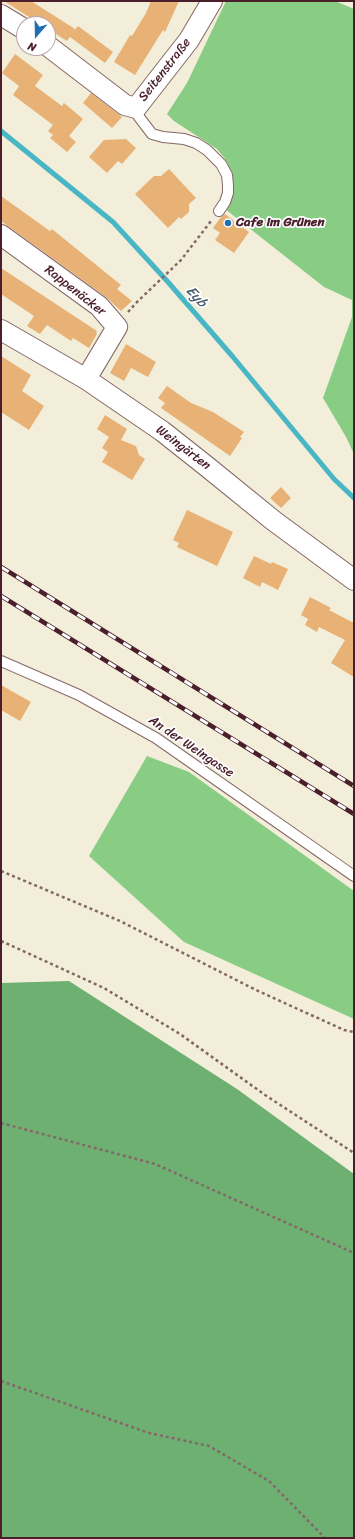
<!DOCTYPE html>
<html>
<head>
<meta charset="utf-8">
<style>
	body { margin:0 }
	#map { position:relative; width:355px; height:1539px; overflow:hidden; background:#f2eed9; font-family:Sriracha,sans-serif }
	canvas { display:block }
	.frame { position:absolute; inset:0; border:2px solid #4a1f2b; pointer-events:none }
	.north { position:absolute; left:16px; top:16px; width:40px; height:40px; box-sizing:border-box; background:#fff; border:1px solid #b7a5aa; border-radius:50%; rotate:200deg; font-size:11px; font-weight:700; line-height:16px; text-align:center; color:#4a1f2b }
	.north::after { content:''; display:block; margin:auto; width:14px; height:18px; background:#1f6fb2; clip-path:polygon(50% 0,100% 100%,50% 72%,0 100%) }
</style>
</head>
<body>
<div id="map">
<canvas width="355" height="1539"></canvas>
<div class="frame"></div>
<div class="north">N</div>
</div>
<script>
const context = document.querySelector('canvas').getContext('2d');
context.lineJoin = 'round';
function paint(path, color) { context.fillStyle = color; context.fill(path, 'evenodd'); }
const toPath = rows => new Path2D(rows.map(r => 'M' + r).join(''));
function trace(path, color, width, dash) { context.strokeStyle = color; context.lineWidth = width; context.lineCap = dash ? 'butt' : 'round'; context.setLineDash(dash || []); context.stroke(path); }
function drawText(font, color, halo, rows, align = 'center') {
  context.font = font + ' Sriracha,sans-serif'; context.lineWidth = 3.5; context.setLineDash([]); context.textBaseline = 'middle'; context.strokeStyle = halo; context.fillStyle = color; for (const [text, x, y, turn = 0] of rows) {
    context.save(); context.translate(x, y); context.rotate((+turn || 0) * Math.PI / 180); context.textAlign = isNaN(turn) ? turn : align; if (halo) context.strokeText(text, 0, 0); context.fillText(text, 0, 0); context.restore();
  }
}
const green = toPath([
	[226,1,335,1,354,9,354,454,346,437,323,398,352,317,352,300,324,287,225,209,232,184,229,167,225,159,217,149,174,121,167,114,187,83],
	[147,756,189,772,354,891,354,1019,184,942,89,856]
]);
const forest = toPath([
	[69,981,237,1089,354,1174,354,1538,1,1538,1,983]
]);
const stream = toPath([
	[1,131,113,222,168,282,233,357,334,479,354,498]
]);
const building = toPath([
	[4,1,31,1,75,29,73,32,78,26,113,52,105,63,70,37,67,41,48,29,48,24,40,24],
	[151,1,179,1,165,32,163,30,135,75,114,62,130,35,132,36,146,13],
	[15,54,43,75,35,86,62,106,64,103,83,119,69,136,76,142,67,152,50,138,53,135,48,131,53,125,13,95,19,86,2,73],
	[91,93,122,117,112,128,83,103],
	[126,139,136,148,122,164,118,161,107,173,89,157,104,140],
	[169,169,196,198,189,204,189,212,181,219,179,217,168,228,135,194,154,176,161,176],
	[1,196,50,231,52,229,121,285,117,289,132,301,121,311,106,297,1,221],
	[225,214,249,232,234,253,215,240,220,233,213,228,221,217],
	[1,268,97,331,96,333,97,334,89,348,73,338,71,341,47,325,40,334,27,326,34,316,1,294],
	[126,344,156,362,148,377,131,368,124,381,110,373],
	[1,356,31,375,22,391,44,406,29,430,1,412],
	[167,386,191,403,213,412,244,432,240,437,242,438,230,456,161,408,165,403,158,398],
	[105,415,127,429,121,440,136,446,139,455,145,459,132,480,102,462,108,452,102,448,109,437,97,429],
	[281,487,291,498,281,508,270,498],
	[187,510,233,532,217,566,177,547,179,543,173,540],
	[254,556,271,564,272,562,288,569,278,590,262,582,260,587,243,578],
	[310,597,331,608,329,610,354,623,354,677,331,663,345,640,319,627,317,632,305,625,308,619,301,615],
	[1,685,31,702,20,721,1,710]
]);
const path = toPath([
	[128,312,137,302,181,260,211,221],
	[1,871,120,921,256,990,344,1030,354,1032],
	[1,941,104,988,180,1034,265,1095,354,1153],
	[1,1123,155,1164,354,1253],
	[1,1381,149,1433,209,1446,269,1481,325,1538]
]);
const service = toPath([
	[136,108,139,117,152,134,163,137,184,139,196,143,207,150,221,164,227,175,228,185,228,193,225,202,219,211],
	[1,661,79,695,156,738,354,876]
]);
const minor = toPath([
	[1,15,24,29],
	[48,46,125,105,136,108,189,40,212,1],
	[1,235,99,306,117,327,86,379],
	[1,330,86,379,162,431,205,465,274,521,354,580]
]);
const rail = toPath([
	[1,567,354,786],
	[1,596,354,814]
]);
const markers = [
	[228,223,4,"#1f6fb2"]
];
const streetNames = [
	["Seitenstraße",165,70,-52],
	["Rappenäcker",75,291,38],
	["Weingärten",183,448,37],
	["An der Weingasse",191,747,34]
];
const poiNames = [
	["Cafe im Grünen",236,223]
];
const waterNames = [
	["Eyb",196,297,48]
];
paint(green, '#89cc84');
paint(forest, '#6eb072');
trace(stream, '#49b6c5', 5);
paint(building, '#e8b276');
trace(service, '#856768', 12);
trace(minor, '#856768', 22);
trace(path, '#856768', 2.5, [3, 3]);
trace(service, '#fff', 10);
trace(minor, '#fff', 20);
trace(rail, '#4a1f2b', 4.5);
trace(rail, '#fff', 3, [9]);
for (const [x, y, r, color] of markers) { const dot = new Path2D(); dot.arc(x, y, r, 0, 2 * Math.PI); context.fillStyle = color; context.fill(dot); trace(dot, '#fff', 1.5); }
drawText('13px', '#4a1f2b', '#fff', streetNames);
drawText('bold 13px', '#4a1f2b', '#fff', poiNames, 'left');
drawText('italic 14px', '#4a5b69', '#fff', waterNames);
</script>
</body>
</html>
